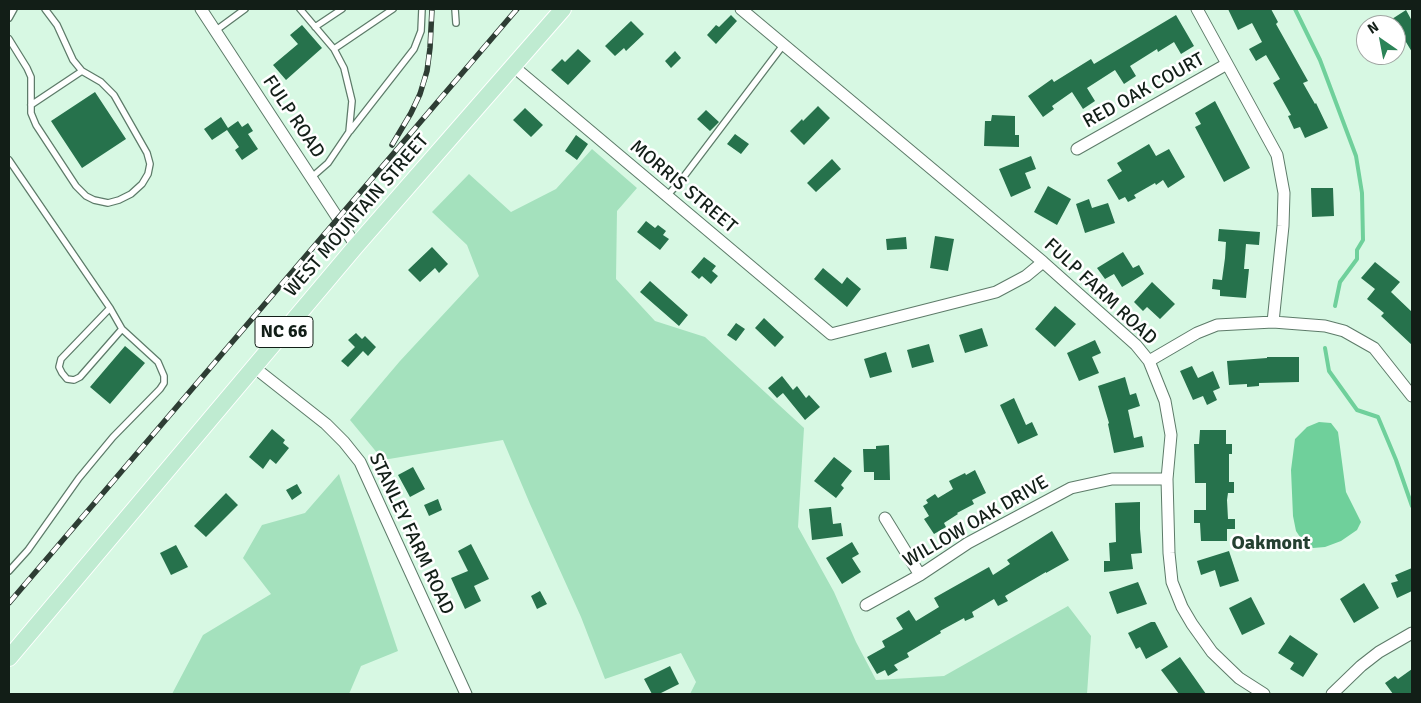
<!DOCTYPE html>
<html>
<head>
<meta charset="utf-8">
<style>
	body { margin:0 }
	#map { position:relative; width:1421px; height:703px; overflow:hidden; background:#d7f8e3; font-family:Signika,sans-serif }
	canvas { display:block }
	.frame { position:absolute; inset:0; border:10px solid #121e17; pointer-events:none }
	.north { position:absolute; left:1356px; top:15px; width:50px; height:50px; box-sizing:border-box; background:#fff; border:1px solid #a0a5a2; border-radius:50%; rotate:327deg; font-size:14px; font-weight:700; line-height:20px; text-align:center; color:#121e17 }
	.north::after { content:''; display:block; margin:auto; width:18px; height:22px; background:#2b8357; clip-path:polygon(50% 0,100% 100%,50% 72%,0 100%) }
</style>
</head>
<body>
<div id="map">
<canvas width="1421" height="703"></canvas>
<div class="frame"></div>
<div class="north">N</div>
</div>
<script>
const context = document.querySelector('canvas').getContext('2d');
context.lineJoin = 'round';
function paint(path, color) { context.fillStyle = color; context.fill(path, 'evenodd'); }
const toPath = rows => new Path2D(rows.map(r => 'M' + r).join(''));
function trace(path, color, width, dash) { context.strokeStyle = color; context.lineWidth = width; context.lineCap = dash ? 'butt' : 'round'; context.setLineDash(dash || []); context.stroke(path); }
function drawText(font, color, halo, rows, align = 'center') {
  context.font = font + ' Signika,sans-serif'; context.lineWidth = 5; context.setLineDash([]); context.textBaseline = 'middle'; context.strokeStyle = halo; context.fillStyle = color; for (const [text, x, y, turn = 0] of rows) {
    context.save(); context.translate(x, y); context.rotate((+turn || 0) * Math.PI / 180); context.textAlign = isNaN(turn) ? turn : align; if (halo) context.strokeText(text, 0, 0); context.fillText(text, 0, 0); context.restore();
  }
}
const green = toPath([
	[592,149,637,188,617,211,616,279,655,321,705,337,804,428,798,527,834,592,856,642,876,680,944,676,1068,606,1091,636,1087,694,690,694,696,682,681,653,605,679,581,617,530,504,503,440,383,460,350,420,400,361,479,276,467,245,432,212,469,174,511,212,556,189],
	[339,474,398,651,361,666,349,694,172,694,203,635,271,594,243,558,262,525,305,513]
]);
const water = toPath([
	[1319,422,1331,423,1338,432,1346,492,1361,522,1357,530,1341,541,1325,547,1313,548,1306,546,1296,531,1293,516,1291,470,1295,439,1307,427]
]);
const stream = toPath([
	[1295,9,1320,60,1356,156,1362,193,1363,240,1357,250,1357,259,1340,282,1335,306],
	[1325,348,1329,371,1357,410,1378,417,1396,460,1412,506]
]);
const building = toPath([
	[1228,9,1271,9,1278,22,1276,24,1308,81,1303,83,1315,104,1316,103,1328,128,1305,138,1300,127,1294,129,1288,116,1291,115,1273,83,1280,79,1266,55,1256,61,1249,49,1262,42,1252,23,1238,30],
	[1406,10,1412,21,1412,52,1392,19],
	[731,15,737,21,716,44,707,35,716,25,719,27],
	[1176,15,1194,46,1181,54,1174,42,1158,52,1157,49,1130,66,1136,76,1124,84,1115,70,1087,88,1095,101,1083,109,1072,92,1052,106,1054,109,1043,117,1028,96,1052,79,1054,82,1091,59,1094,64],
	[631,21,644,34,626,51,624,48,615,56,605,46],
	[302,25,322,48,286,80,273,65,298,44,290,35],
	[578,49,591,61,568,85,551,70,562,59,565,62],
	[675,51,681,58,671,68,665,61],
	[95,92,126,139,82,168,51,121],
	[1215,101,1250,168,1224,182,1195,127,1201,124,1195,113],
	[818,106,830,118,804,145,790,131,802,119,803,121],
	[525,108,543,125,531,137,513,120],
	[706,110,719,122,710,131,697,119],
	[992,115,1015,116,1015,135,1019,135,1019,147,984,146,985,121,991,121],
	[221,117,228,128,238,121,242,127,248,123,253,131,248,134,258,149,242,160,235,150,239,147,227,130,212,140,204,129],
	[735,134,749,144,741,154,727,144],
	[576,135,588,144,577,160,565,151],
	[1149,144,1156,156,1169,149,1185,177,1168,188,1163,180,1156,185,1155,183,1134,195,1136,198,1128,202,1125,197,1119,200,1107,180,1122,171,1117,163],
	[1031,156,1036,169,1025,173,1031,188,1011,197,999,169],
	[832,159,841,169,816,192,807,183],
	[1048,186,1071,199,1057,225,1034,212],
	[1311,188,1333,188,1334,216,1312,217],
	[1089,199,1092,208,1108,203,1115,223,1085,233,1076,204],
	[646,221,655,228,658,225,666,231,663,235,669,239,660,250,637,232],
	[1219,229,1260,232,1259,245,1246,244,1244,269,1249,269,1246,298,1220,296,1220,290,1212,289,1213,279,1222,280,1225,258,1226,242,1218,241],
	[935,236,954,239,948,271,930,268],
	[906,237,907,249,887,250,886,239],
	[432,247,448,264,439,273,435,268,420,282,408,270],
	[1123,252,1133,268,1139,265,1144,274,1122,287,1114,274,1105,279,1097,268],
	[704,257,716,266,712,271,718,276,711,284,702,276,699,279,691,272],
	[1375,262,1400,282,1391,292,1412,312,1412,345,1381,316,1384,313,1367,299,1375,289,1361,278],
	[823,268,842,284,847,277,861,289,847,307,814,279],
	[650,281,688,315,679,326,640,292],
	[1152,282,1175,304,1160,319,1147,307,1143,311,1134,302],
	[1055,306,1076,324,1055,347,1035,329],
	[764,318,784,337,775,347,755,328],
	[736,323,745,329,736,341,727,335],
	[982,328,988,346,965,353,959,335],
	[356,333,362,339,365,336,376,347,368,356,363,351,348,367,341,361,355,347,348,340],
	[1095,340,1101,353,1092,357,1099,373,1079,381,1067,353],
	[929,344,934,362,912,368,907,350],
	[125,346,145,363,110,404,90,387],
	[886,352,892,372,870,378,864,359],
	[1267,357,1299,357,1299,382,1259,383,1259,386,1247,387,1247,384,1229,385,1227,361,1267,358],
	[1192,366,1198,378,1213,371,1220,388,1213,391,1217,400,1207,405,1203,396,1193,400,1180,371],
	[782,376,793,390,797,386,806,398,809,395,820,407,805,420,783,393,777,398,768,388],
	[1125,377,1130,395,1136,393,1140,406,1128,410,1134,438,1142,436,1144,447,1114,453,1108,424,1109,423,1098,386],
	[1014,398,1026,425,1032,422,1038,435,1018,444,1000,405],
	[272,429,285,440,283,443,289,448,276,464,270,459,263,469,249,457],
	[1200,430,1226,430,1226,444,1232,444,1232,454,1229,454,1229,482,1234,482,1234,493,1228,493,1227,500,1228,519,1235,519,1235,529,1227,529,1227,541,1201,541,1200,523,1194,523,1194,510,1206,510,1206,483,1195,483,1194,444,1199,444],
	[889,445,890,480,874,480,874,472,864,472,863,449,876,449,876,446],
	[834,457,852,471,841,485,844,488,836,498,814,481],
	[413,467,425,489,410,497,398,475],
	[975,470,986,493,972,500,974,504,957,513,958,514,944,523,946,527,934,534,924,519,929,516,923,506,928,503,926,500,935,494,938,498,953,489,949,481,965,473,966,475],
	[297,484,302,493,292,500,286,490],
	[226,493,238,505,206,537,194,526],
	[438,499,442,510,429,516,424,505],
	[1140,502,1140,529,1142,553,1131,554,1133,569,1104,572,1104,561,1110,561,1109,543,1116,542,1115,503],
	[831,507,833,524,841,523,843,536,812,540,809,509],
	[1052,531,1069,560,1046,573,1046,572,1005,596,1008,601,998,606,994,599,972,612,974,617,965,621,964,618,940,631,941,633,907,653,909,657,894,665,898,670,888,676,885,670,877,674,867,657,885,647,882,641,903,629,896,618,909,610,916,621,939,607,934,598,989,567,993,575,1010,564,1007,560],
	[852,542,859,554,852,558,861,572,842,584,826,558],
	[471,544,489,579,474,586,481,601,465,609,451,578,468,571,458,551],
	[176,545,188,567,171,575,160,553],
	[1229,551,1239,581,1220,587,1215,570,1201,575,1197,561],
	[1412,568,1412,591,1397,598,1391,583,1398,581,1395,575],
	[1138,582,1147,604,1117,614,1109,592],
	[1364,583,1379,608,1354,623,1340,599],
	[540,591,547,604,537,609,531,596],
	[1251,597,1265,624,1242,635,1229,608],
	[1151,622,1155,622,1168,647,1146,659,1140,647,1136,649,1128,633],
	[1290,635,1318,654,1303,677,1290,669,1294,663,1278,653],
	[1180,657,1206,694,1179,694,1161,670],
	[670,666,679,684,659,694,652,694,644,679],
	[1412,669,1412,694,1393,694,1385,683,1395,676,1398,679]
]);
const service = toPath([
	[300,9,334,49,344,68,352,101,349,132,328,163,312,177],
	[455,9,456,23],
	[9,18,14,9],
	[315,27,342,9],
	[215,31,245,9],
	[9,39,27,68,31,77,31,113,36,125,76,186,86,196,94,200,108,203,119,200,131,194,142,184,148,174,150,164,147,153,114,95,101,82,82,71,73,60,57,25,45,9],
	[334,49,393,9],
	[31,105,82,71],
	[350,131,414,49,421,31,422,9],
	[9,160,110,308,122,329,158,362,164,376,164,383,160,389,113,437,79,478,28,550,9,571],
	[667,196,682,179,784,44],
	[110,308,61,359,59,367,62,373,67,379,74,380,80,377,122,329]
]);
const minor = toPath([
	[201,9,356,246],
	[741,9,1043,262,1136,345,1149,361,1165,401,1171,435,1167,479,1169,553,1172,582,1182,607,1192,624,1212,652,1239,678,1264,694],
	[1197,9,1277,155,1284,193,1283,226,1273,322],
	[514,67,831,334,996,292,1026,276,1043,262],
	[1077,149,1227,64],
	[1149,361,1197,333,1217,325,1273,322,1325,326,1344,331,1374,348,1412,396],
	[255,368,326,424,344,442,360,462,466,694],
	[885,518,920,575],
	[866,605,920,575,968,543,1071,488,1112,479,1167,479],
	[1332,694,1361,666,1379,652,1412,633]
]);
const primary = toPath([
	[9,658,356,246,563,9]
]);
const rail = toPath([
	[392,145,411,113,420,94,427,71,430,48,432,9],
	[9,603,517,9]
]);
const shields = [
	[284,332,58]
];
const shieldNames = [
	["NC 66",284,332]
];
const streetNames = [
	["RED OAK COURT",1144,91,-29],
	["FULP ROAD",293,117,56],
	["MORRIS STREET",683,187,40],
	["WEST MOUNTAIN STREET",357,216,-49],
	["FULP FARM ROAD",1100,292,43],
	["WILLOW OAK DRIVE",976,522,-30],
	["STANLEY FARM ROAD",411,534,65]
];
const neighbourhoodNames = [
	["Oakmont",1271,544]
];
paint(green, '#a4e1bd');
paint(water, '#6fd09b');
trace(stream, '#6fd09b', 4);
paint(building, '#26724c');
trace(service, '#5d7b69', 8);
trace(minor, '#5d7b69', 13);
trace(primary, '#fff', 18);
trace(service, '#fff', 5.5);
trace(minor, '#fff', 11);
trace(primary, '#bfebd1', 16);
trace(rail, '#2e3d34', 5.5);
trace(rail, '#fff', 4, [11]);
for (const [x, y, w] of shields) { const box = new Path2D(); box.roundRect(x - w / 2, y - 15.5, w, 31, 4); context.fillStyle = '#fff'; context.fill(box); trace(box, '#121e17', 1); }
drawText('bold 18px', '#121e17', null, shieldNames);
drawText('19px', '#121e17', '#fff', streetNames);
drawText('bold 20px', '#254031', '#fff', neighbourhoodNames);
</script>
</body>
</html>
